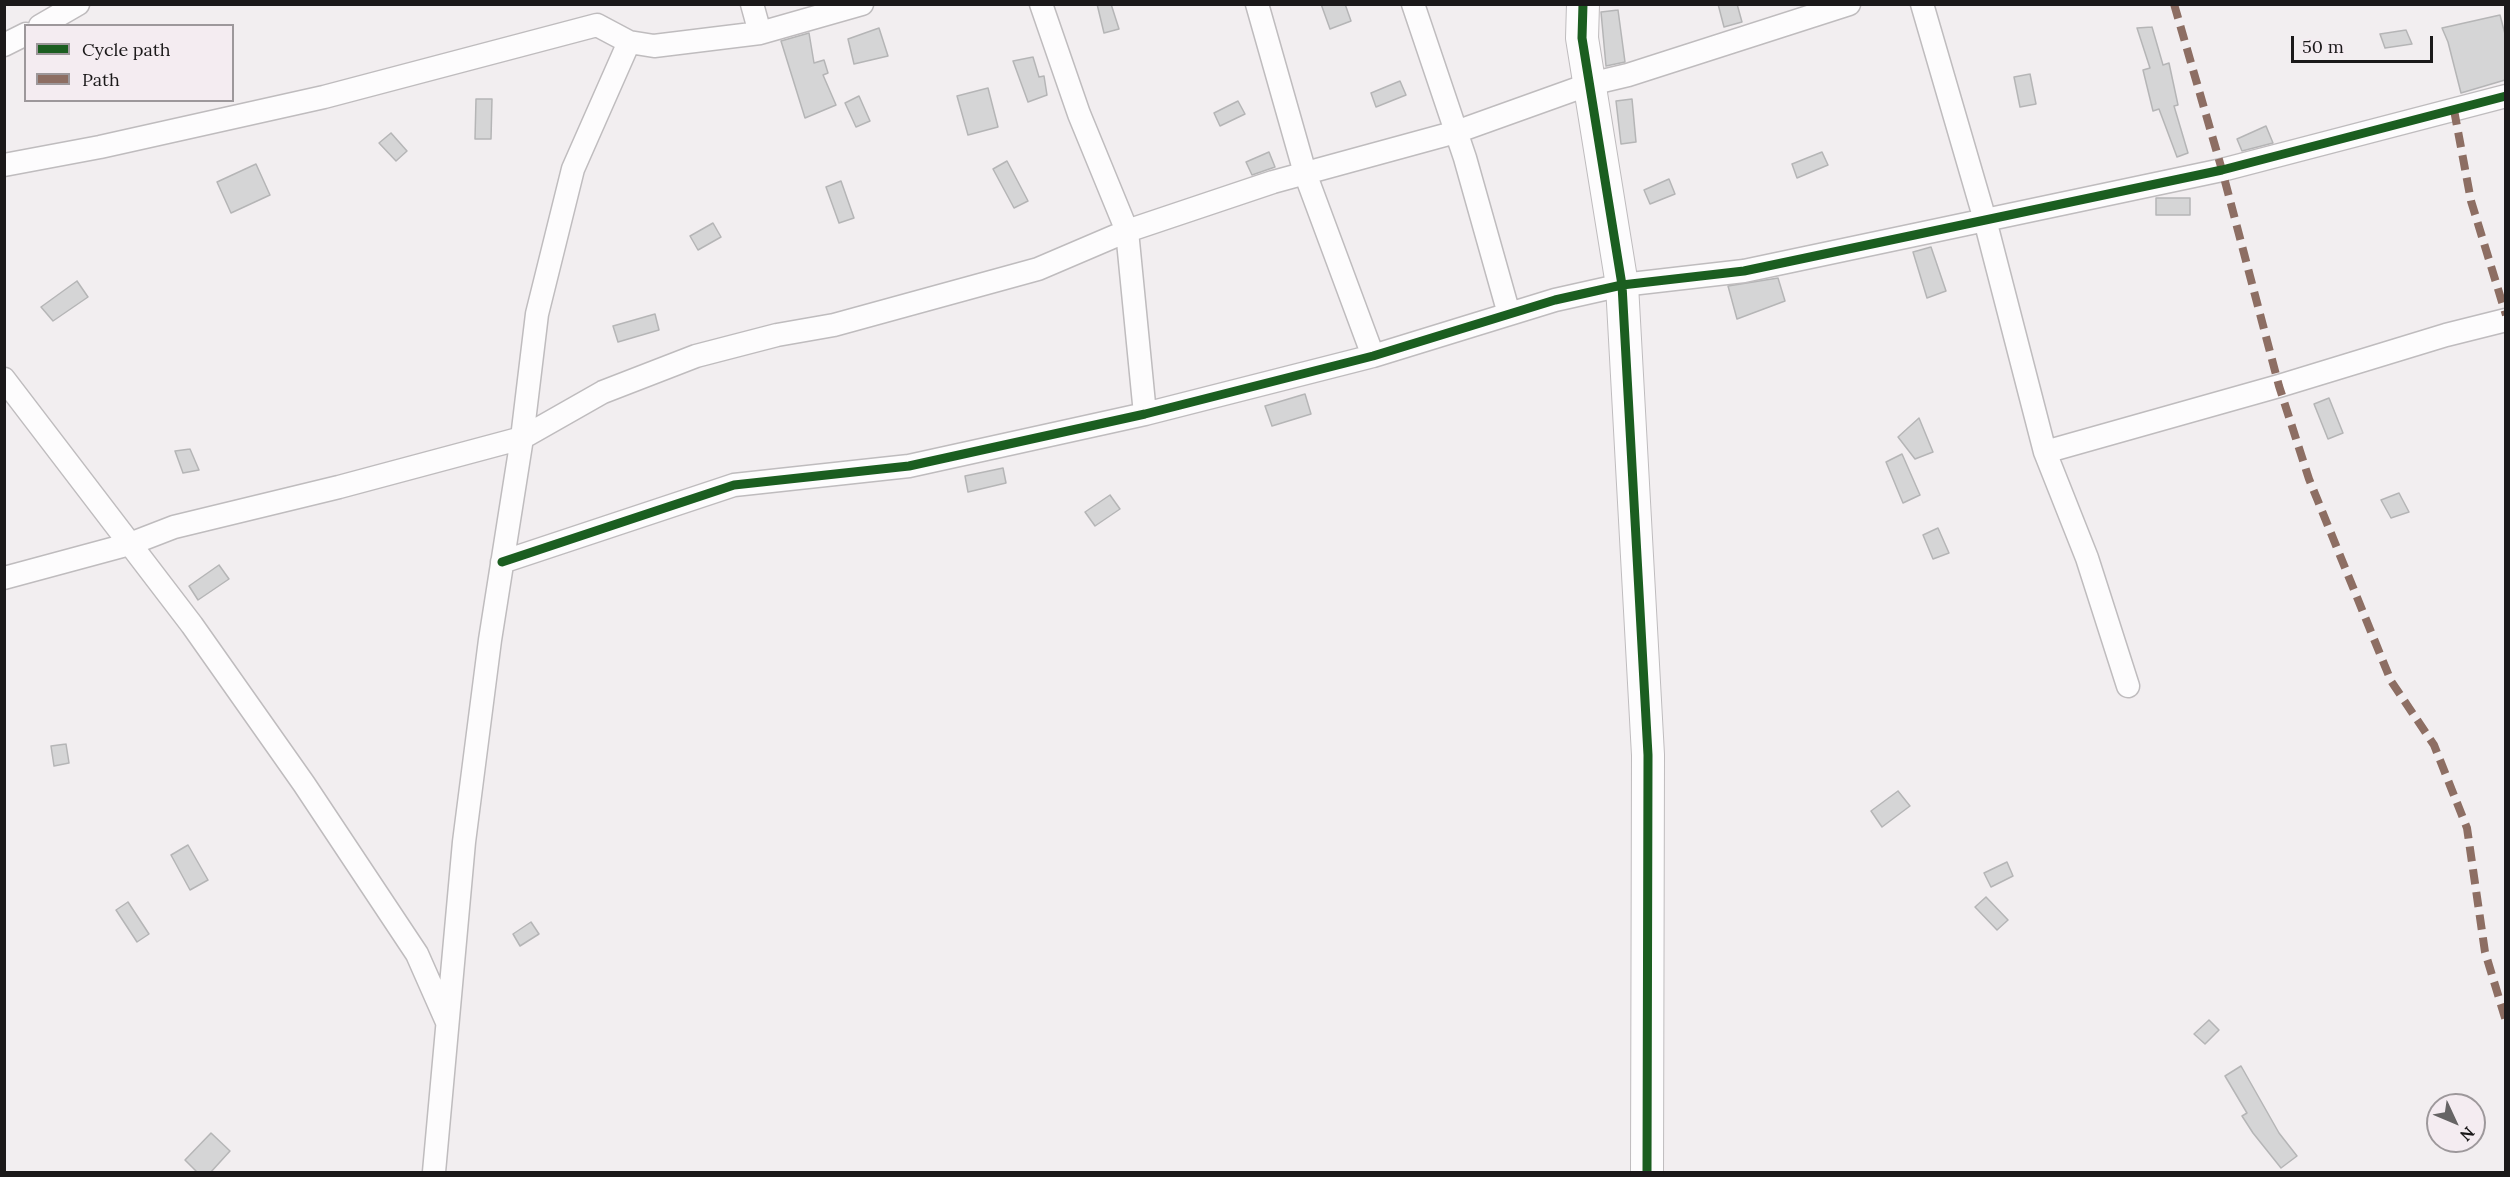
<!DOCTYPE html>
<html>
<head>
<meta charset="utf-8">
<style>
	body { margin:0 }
	#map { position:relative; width:2510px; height:1177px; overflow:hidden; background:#f2eef0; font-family:Lora,serif }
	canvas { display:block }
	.frame { position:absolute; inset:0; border:6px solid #1b191a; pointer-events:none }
	.legend { position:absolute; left:24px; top:24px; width:210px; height:78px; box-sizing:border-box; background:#f4ecf1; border:2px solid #9d989b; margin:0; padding:8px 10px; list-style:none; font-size:18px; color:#1b191a }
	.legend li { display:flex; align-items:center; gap:12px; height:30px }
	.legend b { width:30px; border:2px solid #9d989b }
	.north { position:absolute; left:2426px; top:1093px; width:60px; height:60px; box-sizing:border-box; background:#f4ecf1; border:2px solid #9d989b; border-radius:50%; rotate:134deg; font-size:16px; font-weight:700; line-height:24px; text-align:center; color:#1b191a }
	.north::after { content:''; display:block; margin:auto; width:21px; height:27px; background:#666465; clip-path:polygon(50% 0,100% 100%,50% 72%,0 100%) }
	.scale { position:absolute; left:2291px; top:36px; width:142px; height:27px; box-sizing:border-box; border:3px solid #1b191a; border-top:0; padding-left:8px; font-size:18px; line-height:21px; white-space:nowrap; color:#1b191a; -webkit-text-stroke:4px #f4ecf1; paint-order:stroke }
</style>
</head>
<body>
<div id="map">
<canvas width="2510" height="1177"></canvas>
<div class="frame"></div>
<ul class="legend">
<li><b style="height:8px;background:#1b5e20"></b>Cycle path</li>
<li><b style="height:8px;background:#8d6e63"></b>Path</li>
</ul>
<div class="north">N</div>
<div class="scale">50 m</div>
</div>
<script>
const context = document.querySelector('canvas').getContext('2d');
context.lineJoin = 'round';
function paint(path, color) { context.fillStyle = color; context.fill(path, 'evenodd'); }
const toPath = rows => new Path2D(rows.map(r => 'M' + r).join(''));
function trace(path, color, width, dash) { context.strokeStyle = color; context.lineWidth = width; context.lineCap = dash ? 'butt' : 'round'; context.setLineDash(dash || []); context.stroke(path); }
const building = toPath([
	[1097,4,1111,4,1119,29,1104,33,1097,4],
	[1321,4,1345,4,1351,21,1330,29,1321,4],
	[1718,4,1737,4,1742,22,1724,27,1718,4],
	[1618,10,1625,62,1606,66,1601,12,1618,10],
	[2500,15,2505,34,2505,80,2461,93,2448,42,2442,28,2500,15],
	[2152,27,2163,65,2169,63,2178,105,2174,106,2188,153,2177,157,2159,109,2153,111,2143,70,2150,68,2137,28,2152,27],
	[879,28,888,56,854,64,848,39,879,28],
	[2406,30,2412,44,2385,48,2380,34,2406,30],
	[809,33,814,63,824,60,828,73,823,75,836,105,805,118,781,41,809,33],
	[1033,57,1039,77,1044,76,1047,95,1028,102,1013,61,1033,57],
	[2030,74,2036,104,2020,107,2014,77,2030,74],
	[1400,81,1406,95,1376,107,1371,93,1400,81],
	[988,88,998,127,968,135,957,96,988,88],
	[859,96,870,121,856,127,845,103,859,96],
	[476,99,492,99,491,139,475,139,476,99],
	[1632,99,1636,142,1621,144,1616,101,1632,99],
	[1238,101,1245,114,1220,126,1214,113,1238,101],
	[2266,126,2273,143,2242,151,2237,139,2266,126],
	[391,133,407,151,396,161,379,143,391,133],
	[1269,152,1275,167,1252,175,1246,162,1269,152],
	[1822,152,1828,165,1797,178,1792,164,1822,152],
	[1007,161,1028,201,1014,208,993,169,1007,161],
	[256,164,270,195,231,213,217,182,256,164],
	[1669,179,1675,194,1650,204,1644,190,1669,179],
	[841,181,854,218,839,223,826,187,841,181],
	[2156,198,2190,198,2190,215,2156,215,2156,198],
	[713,223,721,237,698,250,690,236,713,223],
	[1931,247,1946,291,1927,298,1913,252,1931,247],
	[1778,278,1785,301,1737,319,1728,286,1778,278],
	[77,281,88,297,53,321,41,307,77,281],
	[655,314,659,330,618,342,613,326,655,314],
	[1305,394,1311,414,1272,426,1265,406,1305,394],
	[2329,398,2343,433,2328,439,2314,404,2329,398],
	[1919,418,1933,452,1915,459,1898,437,1919,418],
	[190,449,199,470,183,473,175,451,190,449],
	[1902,454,1920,495,1903,503,1886,462,1902,454],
	[1003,468,1006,483,968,492,965,476,1003,468],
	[2399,493,2409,512,2391,518,2381,500,2399,493],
	[1110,495,1120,509,1095,526,1085,512,1110,495],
	[1938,528,1949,553,1933,559,1923,535,1938,528],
	[219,565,229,579,198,600,189,586,219,565],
	[66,744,69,763,54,766,51,746,66,744],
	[1898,791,1910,806,1882,827,1871,811,1898,791],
	[188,845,208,880,190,890,171,855,188,845],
	[2007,862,2013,876,1991,887,1984,873,2007,862],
	[1986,897,2008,920,1997,930,1975,907,1986,897],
	[128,902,149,934,137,942,116,910,128,902],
	[531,922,539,934,520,946,513,934,531,922],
	[2209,1020,2219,1030,2205,1044,2194,1034,2209,1020],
	[2241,1066,2279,1133,2297,1156,2281,1168,2253,1133,2242,1116,2247,1113,2225,1076,2241,1066],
	[211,1133,230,1151,210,1173,198,1173,185,1160,211,1133]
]);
const street = toPath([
	[752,4,760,33],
	[1041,4,1079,114,1127,231,1145,414],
	[1257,4,1305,173,1373,356],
	[1413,4,1465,158,1509,314],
	[1922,4,1985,220,2045,452,2087,558,2128,686],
	[40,26,78,4],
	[4,45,26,34],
	[4,165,100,147,324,97,597,25,629,42,654,46,760,33,862,4],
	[4,379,192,625,304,784,417,954,447,1022],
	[2045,452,2279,386,2446,335,2506,320],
	[502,562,734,485,909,466,1145,414,1373,356,1555,300,1622,285,1744,271,2222,170,2506,96],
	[4,578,130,544,174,527,339,487,522,438,603,392,696,356,777,335,834,325,1038,269,1127,231,1273,182,1456,132,1590,84,1628,75,1849,4],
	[434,1172,464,842,490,640,522,438,537,314,573,169,629,42]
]);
const secondary = toPath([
	[1583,4,1582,38,1622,285,1648,755,1647,1172]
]);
const quiet = toPath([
	[2174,4,2222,170,2279,386,2309,479,2391,681,2434,745,2467,828,2485,952,2506,1021],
	[2454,110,2471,201,2506,315]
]);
const cycleway = toPath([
	[1583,4,1582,38,1622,285,1648,755,1647,1172],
	[502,562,734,485,909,466,1145,414,1373,356,1555,300,1622,285,1744,271,2222,170,2506,96]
]);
paint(building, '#d5d5d6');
trace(building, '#b5b5b6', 1.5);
trace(street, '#bfbcbe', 25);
trace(secondary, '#bfbcbe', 34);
trace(street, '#fdfcfd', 22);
trace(secondary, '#fdfcfd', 32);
trace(quiet, '#8d6e63', 8, [15, 8]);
trace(cycleway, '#1b5e20', 9);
</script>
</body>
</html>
